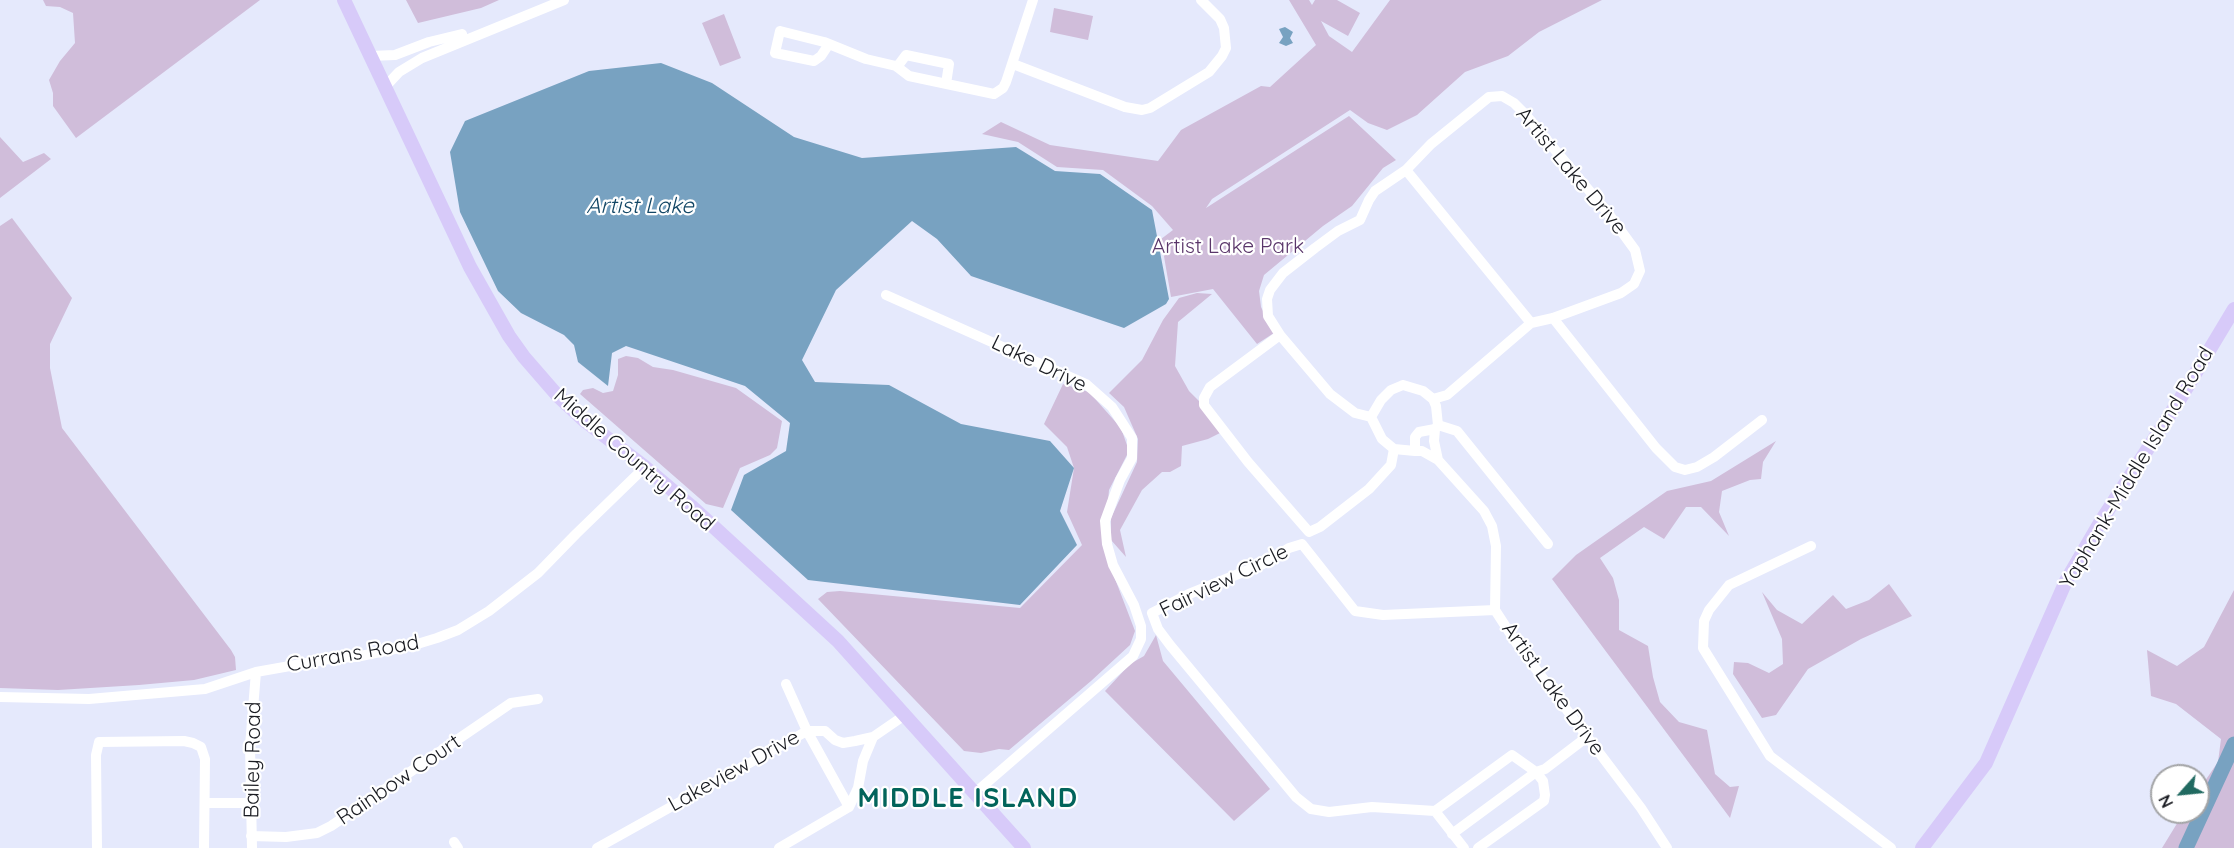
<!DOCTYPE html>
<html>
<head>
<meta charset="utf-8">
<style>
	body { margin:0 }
	#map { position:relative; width:2234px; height:848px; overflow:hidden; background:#e5e9fc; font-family:Quicksand,sans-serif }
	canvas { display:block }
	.north { position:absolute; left:2150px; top:764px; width:60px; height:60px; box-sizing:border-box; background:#fff; border:2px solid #a3a4a6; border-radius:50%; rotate:243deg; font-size:16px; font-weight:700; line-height:24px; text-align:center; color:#191b21 }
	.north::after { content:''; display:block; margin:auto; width:21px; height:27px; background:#216a61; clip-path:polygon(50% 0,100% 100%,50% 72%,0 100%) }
</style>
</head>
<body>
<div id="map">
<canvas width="2234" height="848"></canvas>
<div class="north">N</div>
</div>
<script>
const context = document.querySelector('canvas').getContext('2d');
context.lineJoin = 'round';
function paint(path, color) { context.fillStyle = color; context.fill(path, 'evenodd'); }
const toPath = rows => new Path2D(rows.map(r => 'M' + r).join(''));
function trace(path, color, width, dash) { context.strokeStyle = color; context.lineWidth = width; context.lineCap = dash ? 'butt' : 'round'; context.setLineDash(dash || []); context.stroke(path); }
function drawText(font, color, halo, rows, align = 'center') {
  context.font = font + ' Quicksand,sans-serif'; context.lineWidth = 4.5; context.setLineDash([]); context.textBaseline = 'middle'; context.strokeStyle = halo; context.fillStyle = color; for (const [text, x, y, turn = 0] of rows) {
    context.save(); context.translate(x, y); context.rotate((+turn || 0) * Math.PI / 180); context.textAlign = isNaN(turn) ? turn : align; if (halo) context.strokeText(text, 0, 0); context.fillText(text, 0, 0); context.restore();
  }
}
const green = toPath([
	[43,0,260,0,76,138,53,106,53,93,49,80,60,61,75,43,73,13,60,7,46,6],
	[406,0,499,0,481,8,418,23],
	[1289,0,1309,0,1312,5,1315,0,1337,0,1360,13,1348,36,1321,21,1329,36,1352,52,1390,0,1602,0,1539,32,1508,56,1465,72,1417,115,1387,130,1368,123,1350,110,1212,199,1206,208,1349,116,1396,160,1383,168,1352,206,1323,226,1264,275,1259,291,1261,307,1274,333,1257,344,1213,289,1171,297,1161,239,1173,230,1152,206,1103,170,1057,167,1018,142,982,134,1001,122,1050,145,1158,161,1181,130,1261,86,1270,87,1316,45],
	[1054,8,1093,16,1088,40,1050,32],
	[724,14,741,58,720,66,702,23],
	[0,137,23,162,44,153,51,159,0,198],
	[12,218,72,298,50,344,50,368,62,428,231,650,235,657,236,670,194,680,139,685,58,690,0,688,0,226],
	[1197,293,1212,294,1178,322,1175,366,1189,391,1201,403,1220,433,1208,439,1182,446,1181,466,1170,472,1162,472,1142,490,1120,530,1126,557,1111,540,1111,518,1137,462,1138,439,1124,407,1109,393,1142,360,1163,320,1179,298],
	[626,356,638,358,653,367,673,370,736,388,782,421,777,448,770,455,740,468,723,508,706,504,580,394,583,390,593,388,603,393,613,391,618,375,618,359],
	[1063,384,1089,392,1121,428,1129,451,1109,490,1104,550,1135,631,1130,645,1091,681,1009,750,999,749,981,753,964,751,818,599,827,592,840,591,1020,608,1082,545,1067,512,1074,468,1067,447,1044,424],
	[1776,441,1763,462,1761,479,1750,480,1722,491,1719,512,1729,536,1701,507,1686,507,1664,539,1644,527,1600,558,1613,578,1619,600,1619,630,1648,646,1653,677,1660,702,1679,722,1707,730,1715,774,1730,787,1739,786,1730,818,1552,579,1576,555,1667,491,1711,481],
	[1889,584,1912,616,1861,639,1808,669,1776,715,1762,718,1733,674,1734,662,1748,663,1769,673,1783,664,1782,639,1762,592,1777,610,1802,624,1833,595,1846,609,1869,600],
	[2234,590,2234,848,2162,848,2184,812,2198,812,2198,791,2218,762,2221,739,2176,704,2151,696,2147,650,2177,666,2204,647],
	[1156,635,1163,661,1270,789,1234,821,1105,691,1130,664,1144,656]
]);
const water = toPath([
	[1285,27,1293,32,1290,38,1293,43,1286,46,1279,43,1283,37,1279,29],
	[661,63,712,83,794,137,862,158,1016,147,1055,171,1100,174,1152,210,1169,299,1166,304,1124,328,971,276,937,239,912,221,836,290,802,360,815,382,889,385,961,424,1050,441,1074,468,1060,511,1077,545,1020,605,808,580,731,510,744,475,786,451,790,423,745,386,626,346,612,353,608,386,578,362,574,345,564,335,521,313,498,291,460,212,450,152,465,121,589,71]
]);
const river = toPath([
	[2186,848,2234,744]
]);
const minor = toPath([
	[829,44,821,56,814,61,775,53,780,31,824,42,829,44,861,57,866,59,896,66,909,76,994,94,1003,88,1006,82,1033,0],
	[370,56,395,55,429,42,462,34],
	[1013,64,1125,107,1142,110,1150,108,1209,72,1222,56,1226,48,1224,28,1220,19,1201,0],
	[897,67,906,55,949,64,946,84],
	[385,87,399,72,422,58,564,0],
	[1406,170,1531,323],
	[886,295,1086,384,1112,407,1132,438,1132,458,1120,480,1105,521,1107,544,1113,565,1134,605,1141,626,1141,639,1133,656,975,793],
	[1553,318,1656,448,1675,467,1685,470,1697,467,1714,457,1762,420],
	[1280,335,1210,387,1204,398,1204,405,1248,462,1309,532,1320,527,1369,489,1391,465,1394,449],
	[1403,385,1423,391,1433,399,1436,406,1438,425,1435,429,1419,432,1415,437,1415,451,1394,449,1382,439,1371,417,1381,400,1391,390,1403,385],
	[1371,417,1355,413,1330,394,1280,335,1268,316,1267,299,1270,290,1283,273,1315,248,1338,231,1360,220,1369,200,1375,191,1406,170,1431,144,1489,97,1502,96,1514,103,1525,114,1608,213,1635,250,1640,271,1634,284,1621,293,1553,318,1531,323,1447,395,1433,399],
	[1438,425,1457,431,1548,544],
	[1415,451,1422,451,1438,460,1434,441,1435,429],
	[1438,460,1484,511,1492,526,1496,546,1495,610,1517,644,1641,808,1667,848],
	[1811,546,1729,585,1709,610,1704,621,1703,648,1770,756,1891,848],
	[786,684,807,731,849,807],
	[0,697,89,699,205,689,256,672,335,658,356,657,414,645,437,638,458,630,489,611,538,573,576,534,645,467],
	[205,803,251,803],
	[1435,811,1464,848],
	[1452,834,1536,772,1545,769,1587,737],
	[251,836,286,837,317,833,331,826,511,703,538,699],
	[454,842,458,848],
	[97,848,96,755,99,742,184,741,193,743,201,747,205,759,204,848],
	[252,848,250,746,256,672],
	[597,848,807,731,825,731,835,740,843,743,855,741,873,737,905,715],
	[779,848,849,807,858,788,863,761,873,737],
	[1478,848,1544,801,1545,795,1543,781,1536,772,1512,755,1435,811,1372,807,1329,812,1311,809,1296,797,1170,645,1158,629,1152,613,1189,594,1263,564,1289,548,1302,544,1355,611,1383,615,1495,610]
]);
const major = toPath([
	[344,0,470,267,509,336,524,357,557,395,585,421,645,467,691,506,838,641,1024,848],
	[1922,848,1986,763,2066,581,2101,521,2180,399,2234,309]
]);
const streetNames = [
	["Artist Lake Drive",1571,171,50],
	["Lake Drive",1039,364,26],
	["Middle Country Road",634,460,41],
	["Yaphank-Middle Island Road",2137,468,-59],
	["Fairview Circle",1224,581,-26],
	["Currans Road",353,654,-10],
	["Artist Lake Drive",1553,689,54],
	["Bailey Road",253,760,-89],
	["Lakeview Drive",734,771,-29],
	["Rainbow Court",399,780,-34]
];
const parkNames = [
	["Artist Lake Park",1228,247]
];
const waterNames = [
	["Artist Lake",640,206]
];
const districtNames = [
	["MIDDLE ISLAND",968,799]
];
paint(green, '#d0bdda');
paint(water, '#78a2c1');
trace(river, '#78a2c1', 15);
trace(minor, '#fff', 10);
trace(major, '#d7caf9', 14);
drawText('21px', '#191b21', '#fff', streetNames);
drawText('21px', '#5a366a', '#fff', parkNames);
drawText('italic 22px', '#134766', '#fff', waterNames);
context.letterSpacing = '1.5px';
drawText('bold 27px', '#02645b', '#fff', districtNames);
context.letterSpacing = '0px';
</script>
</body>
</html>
